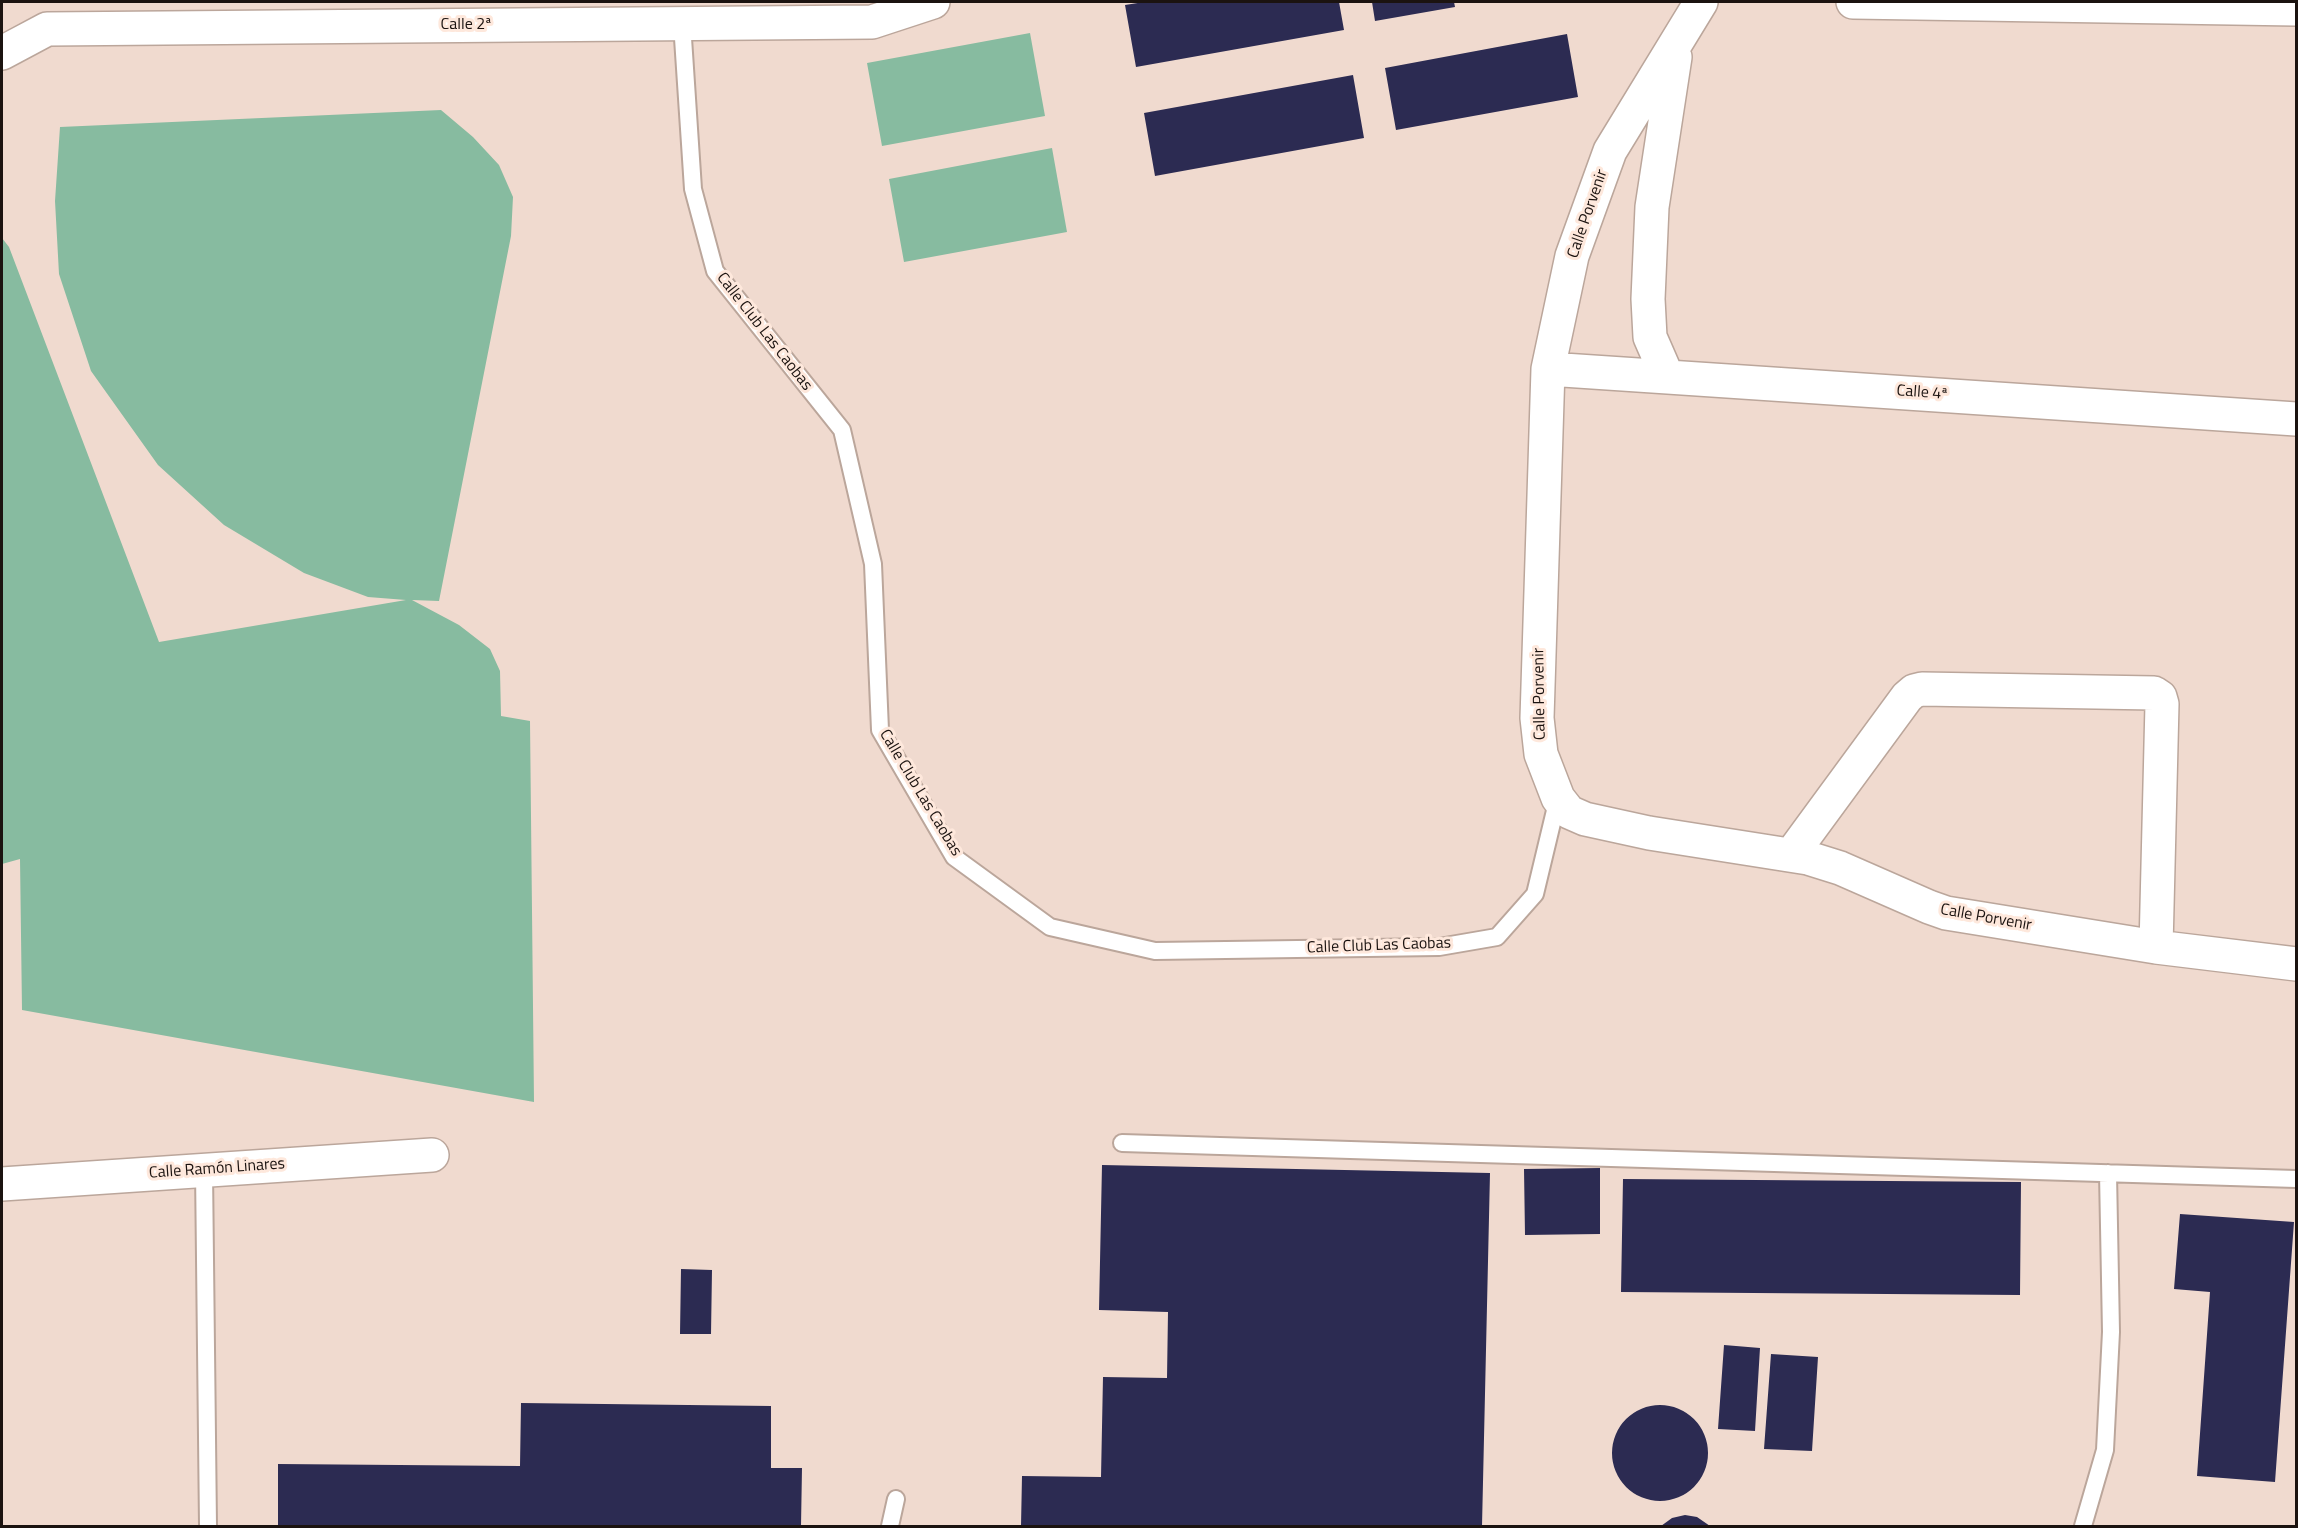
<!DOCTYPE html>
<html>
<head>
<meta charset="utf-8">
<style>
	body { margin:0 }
	#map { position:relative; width:2298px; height:1528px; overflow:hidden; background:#f0dacf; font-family:"Titillium Web",sans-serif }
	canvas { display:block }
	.frame { position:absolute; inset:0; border:3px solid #1b1310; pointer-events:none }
</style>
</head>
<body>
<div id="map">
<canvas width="2298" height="1528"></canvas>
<div class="frame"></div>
</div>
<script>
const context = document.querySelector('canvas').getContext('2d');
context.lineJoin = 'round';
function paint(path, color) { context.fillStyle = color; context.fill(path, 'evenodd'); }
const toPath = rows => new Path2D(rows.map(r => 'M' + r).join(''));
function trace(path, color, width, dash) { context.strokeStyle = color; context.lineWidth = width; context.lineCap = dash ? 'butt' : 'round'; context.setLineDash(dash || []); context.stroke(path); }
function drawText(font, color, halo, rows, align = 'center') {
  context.font = font + ' "Titillium Web",sans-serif'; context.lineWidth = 6; context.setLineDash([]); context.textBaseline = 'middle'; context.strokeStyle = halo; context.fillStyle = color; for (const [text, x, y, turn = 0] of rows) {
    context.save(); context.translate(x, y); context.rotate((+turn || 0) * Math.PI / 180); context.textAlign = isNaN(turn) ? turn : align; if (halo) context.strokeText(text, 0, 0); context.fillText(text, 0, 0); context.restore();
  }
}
const green = toPath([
	[1030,33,1045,116,882,146,867,63],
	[441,110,473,137,499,165,513,197,511,236,439,601,412,600,459,625,490,649,500,671,501,716,530,721,534,1102,22,1010,20,859,2,864,2,238,9,247,159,642,406,600,368,597,304,573,224,525,158,465,91,371,59,274,55,201,60,127],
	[1052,148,1067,232,904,262,889,179]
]);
const building = toPath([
	[1144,2,1339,2,1344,30,1136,67,1125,5],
	[1372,2,1454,2,1455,7,1375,21],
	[1567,34,1578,97,1396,130,1385,68],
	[1353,75,1364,138,1155,176,1144,113],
	[1102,1165,1490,1173,1482,1526,1021,1526,1022,1476,1101,1477,1103,1377,1167,1378,1168,1312,1099,1310],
	[1600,1168,1600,1234,1525,1235,1524,1169],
	[1623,1179,2021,1182,2020,1295,1621,1292],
	[2180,1214,2294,1222,2275,1482,2197,1476,2210,1292,2174,1289],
	[681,1269,712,1270,711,1334,680,1334],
	[1724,1345,1760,1348,1755,1431,1718,1429],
	[1771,1354,1818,1357,1812,1451,1764,1449],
	[521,1403,771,1406,771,1468,802,1468,801,1526,278,1526,278,1464,520,1466],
	'1612 1453a48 48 0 1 1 96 0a48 48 0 1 1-96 0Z',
	[1685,1515,1697,1517,1710,1526,1661,1526,1672,1518]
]);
const service = toPath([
	[682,23,693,189,715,271,842,430,873,564,880,730,954,857,1050,927,1155,951,1439,947,1497,937,1535,894,1558,798],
	[1122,1143,2296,1179],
	[204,1170,208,1526],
	[890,1526,896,1499],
	[2083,1526,2105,1450,2111,1332,2108,1173]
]);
const minor = toPath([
	[1701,2,1610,151,1572,256,1548,369,1537,718,1541,754,1558,798,1569,812,1585,819,1649,833,1808,858,1840,868,1929,907,1946,913,2156,947,2296,964],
	[1853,2,2296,9],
	[2,53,47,29,872,22,933,2],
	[1548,369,2296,419],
	[1667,376,1650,337,1648,299,1652,207,1675,57],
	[1791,855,1907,697,1914,691,1922,689,2154,693,2160,697,2162,704,2156,947],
	[2,1184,432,1155]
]);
const streetNames = [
	["Calle 2ª",466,25],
	["Calle Porvenir",1588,214,-71],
	["Calle Club Las Caobas",764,332,52],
	["Calle 4ª",1922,393,4],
	["Calle Porvenir",1540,694,-91],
	["Calle Club Las Caobas",920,793,59],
	["Calle Porvenir",1986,918,10],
	["Calle Club Las Caobas",1379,946,-2],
	["Calle Ramón Linares",217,1169,-4]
];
paint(green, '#87bba0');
paint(building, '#2c2b52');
trace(service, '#bba69b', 20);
trace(minor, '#bba69b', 36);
trace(service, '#fff', 16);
trace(minor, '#fff', 33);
drawText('16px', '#1b1310', '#fee8dc', streetNames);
</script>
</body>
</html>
